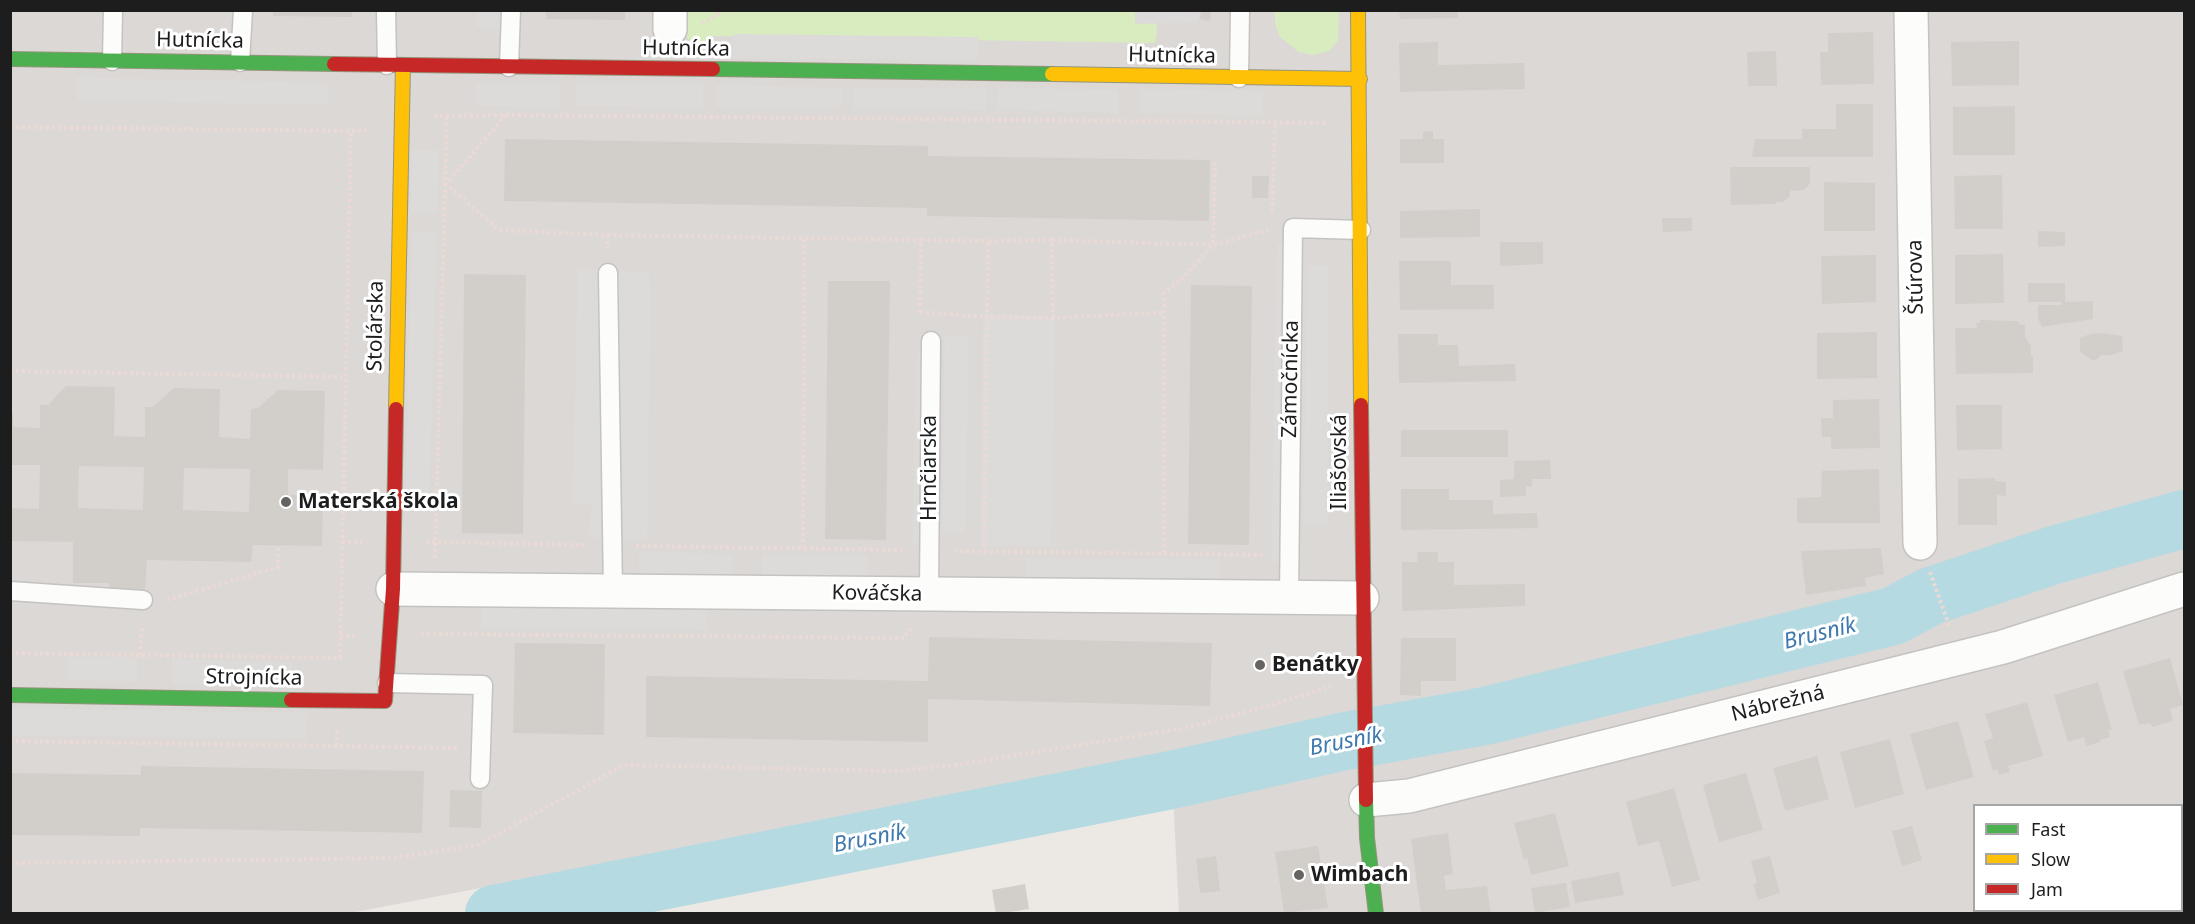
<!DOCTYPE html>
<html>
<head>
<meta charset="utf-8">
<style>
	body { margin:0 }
	#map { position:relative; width:2195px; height:924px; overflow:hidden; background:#ece9e4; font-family:"Noto Sans",sans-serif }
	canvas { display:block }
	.frame { position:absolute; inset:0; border:12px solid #1d1d1d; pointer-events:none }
	.legend { position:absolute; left:1973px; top:804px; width:210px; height:108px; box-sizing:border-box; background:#fff; border:2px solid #a5a5a5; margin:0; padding:8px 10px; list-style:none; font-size:18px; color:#1d1d1d }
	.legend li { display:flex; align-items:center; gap:12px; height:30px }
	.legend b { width:30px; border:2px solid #a5a5a5 }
</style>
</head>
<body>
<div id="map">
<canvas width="2195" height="924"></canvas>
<div class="frame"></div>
<ul class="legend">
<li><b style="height:8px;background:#4caf50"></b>Fast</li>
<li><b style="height:8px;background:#ffc107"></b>Slow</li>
<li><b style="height:8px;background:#c62828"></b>Jam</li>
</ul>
</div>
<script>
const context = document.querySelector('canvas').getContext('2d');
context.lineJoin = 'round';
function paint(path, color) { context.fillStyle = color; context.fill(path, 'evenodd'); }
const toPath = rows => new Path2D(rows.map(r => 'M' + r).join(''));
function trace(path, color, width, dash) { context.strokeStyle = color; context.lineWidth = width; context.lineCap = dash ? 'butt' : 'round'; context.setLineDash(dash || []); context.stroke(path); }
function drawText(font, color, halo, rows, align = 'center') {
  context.font = font + ' "Noto Sans",sans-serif'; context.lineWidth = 6; context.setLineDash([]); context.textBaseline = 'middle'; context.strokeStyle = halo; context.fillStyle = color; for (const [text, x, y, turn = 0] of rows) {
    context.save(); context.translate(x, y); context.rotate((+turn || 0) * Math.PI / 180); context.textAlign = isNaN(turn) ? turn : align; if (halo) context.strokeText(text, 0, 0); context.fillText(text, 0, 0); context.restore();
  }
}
const residential = toPath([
	[10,11,2184,11,2184,913,1179,913,1171,756,350,913,11,913],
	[1974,806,2182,806,2182,910,1974,910]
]);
const grass = toPath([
	[692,10,1147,10,1156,18,1157,32,1155,43,707,36,705,52,695,48,683,31,680,12,687,14],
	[1274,11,1339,11,1338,41,1329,51,1313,55,1299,52,1280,37,1276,27]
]);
const parking = toPath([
	[477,11,504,11,503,30,476,27],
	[1135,11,1135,10,1199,11,1198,22,1135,24],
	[734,34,979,37,978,60,733,58],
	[76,77,327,83,328,105,77,100],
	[475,83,560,84,561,107,476,106],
	[576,84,703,85,703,107,576,106],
	[716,85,842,87,842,108,716,107],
	[854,87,987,88,986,110,854,109],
	[998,88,1118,90,1118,113,998,109],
	[1140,89,1263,91,1262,115,1140,113],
	[412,150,439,150,437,214,411,213],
	[412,231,437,231,429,501,405,499],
	[1293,243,1288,561,1271,561,1277,244],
	[1308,266,1329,266,1328,524,1303,523],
	[578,269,649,272,651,296,647,540,587,537,592,504,572,506],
	[983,313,1055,318,1051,546,980,546],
	[945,337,969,337,965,532,942,533],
	[917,348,933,363,929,549,912,543],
	[639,551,732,555,732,577,639,576],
	[762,554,868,556,867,581,762,578],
	[1026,559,1220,559,1219,584,1027,578],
	[482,603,707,607,707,630,482,627],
	[69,657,137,658,137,682,67,681],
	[173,659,292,662,292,685,172,684],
	[11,708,307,713,307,739,11,735]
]);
const river = toPath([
	[494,914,1171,780,1341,742,1485,716,1893,616,1931,596,2054,555,2184,519]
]);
const building = toPath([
	[273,10,352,10,352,17,273,16],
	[546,10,625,10,625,20,546,19],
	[1201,10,1211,10,1210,21,1200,19],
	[1399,10,1458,10,1458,18,1400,19],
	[1873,32,1874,84,1821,85,1820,52,1828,52,1828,33],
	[2019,41,2019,85,1952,86,1951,42],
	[1438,42,1438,65,1524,63,1525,89,1400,92,1399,43],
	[1776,51,1777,86,1748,86,1747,52],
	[1836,104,1873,104,1873,157,1752,157,1755,139,1802,139,1802,129,1836,129],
	[2015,106,2015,155,1953,155,1953,107],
	[1433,131,1433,139,1444,139,1444,163,1400,163,1400,139,1423,139,1423,132],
	[505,139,928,146,928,156,1210,160,1209,221,927,216,927,208,504,201],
	[1730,167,1810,167,1810,184,1803,190,1790,191,1790,196,1783,202,1776,202,1776,204,1731,205],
	[2002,175,2003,229,1955,229,1954,176],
	[1252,176,1269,176,1268,198,1252,198],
	[1824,182,1875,183,1875,231,1824,231],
	[1480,209,1480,237,1400,238,1400,211],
	[1662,218,1692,218,1692,231,1663,232],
	[2038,231,2065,232,2065,246,2038,247],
	[1500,242,1543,242,1543,264,1500,266],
	[2003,254,2004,303,1955,304,1955,255],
	[1876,255,1876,302,1822,304,1821,256],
	[1399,261,1451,261,1451,285,1494,285,1494,309,1400,310],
	[464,274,526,275,523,534,462,533],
	[828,281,890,281,886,540,825,539],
	[2028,283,2065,283,2065,302,2093,301,2093,319,2042,327,2038,319,2038,305,2062,305,2061,302,2028,302],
	[1191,285,1252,286,1249,545,1188,544],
	[1980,320,2017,321,2021,325,2025,325,2025,337,2031,346,2031,356,2033,356,2033,373,1956,374,1955,328,1977,328,1976,323,1980,323],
	[1877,332,1877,378,1817,379,1817,333],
	[2101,333,2122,336,2123,351,2112,355,2101,355,2096,360,2092,360,2080,352,2080,338,2090,334],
	[1398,334,1438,334,1438,345,1458,345,1459,366,1515,364,1516,381,1399,383],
	[66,386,115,387,114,436,145,437,145,407,153,407,174,388,220,389,219,437,250,439,251,409,258,408,278,390,325,391,323,470,288,469,288,495,323,496,322,546,253,545,251,562,147,560,145,590,110,589,109,583,73,583,73,542,10,541,10,508,39,509,40,465,10,465,10,414,13,414,13,427,40,428,40,405,48,405],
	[79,466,144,467,143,510,78,508],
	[184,468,250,469,249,512,183,510],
	[1879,399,1880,448,1831,449,1831,437,1822,437,1821,418,1833,418,1833,400],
	[1956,405,2002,405,2002,449,1957,450],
	[1401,430,1508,430,1508,457,1401,457],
	[1550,460,1551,479,1532,479,1532,487,1526,486,1526,496,1500,497,1500,480,1514,479,1514,461],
	[1879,469,1880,523,1797,523,1797,498,1821,497,1822,471],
	[1995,478,1995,481,2006,482,2006,496,1997,495,1997,525,1958,525,1958,479],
	[1401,489,1449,489,1449,500,1493,500,1493,514,1537,513,1538,528,1401,530],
	[1881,548,1884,574,1865,578,1866,586,1806,595,1801,551],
	[1418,552,1438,552,1438,562,1454,562,1454,585,1525,584,1525,606,1402,611,1402,562,1417,562],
	[929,637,1212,643,1210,706,928,699,928,742,646,737,646,676,928,681],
	[1401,638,1456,638,1456,681,1421,681,1421,696,1400,695],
	[515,643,605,644,604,735,513,733],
	[2170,658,2183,705,2170,709,2173,721,2152,727,2150,723,2139,725,2123,671],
	[2098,682,2112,730,2108,730,2110,737,2100,740,2100,742,2086,746,2084,737,2068,742,2054,695],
	[2027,702,2043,756,2008,766,2010,772,1999,775,1997,769,1993,771,1984,741,1993,738,1985,714],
	[1958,721,1974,777,1926,790,1910,734],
	[1890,739,1904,794,1855,808,1840,752],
	[1817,756,1829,799,1785,811,1773,768],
	[141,766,424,771,422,833,140,828,140,836,10,835,10,773,141,775],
	[1746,773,1763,830,1719,842,1703,785],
	[1674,788,1700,880,1672,887,1659,841,1638,846,1626,802],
	[450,790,482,791,481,828,449,827],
	[1555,813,1569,866,1531,875,1527,858,1524,860,1514,823],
	[1912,826,1922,860,1902,866,1892,831],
	[1448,833,1453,874,1444,876,1446,890,1487,886,1491,914,1421,914,1411,839],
	[1318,846,1328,908,1284,913,1275,852],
	[1216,856,1220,891,1200,893,1196,859],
	[1770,856,1780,893,1758,900,1753,884,1757,883,1751,861],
	[1619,872,1624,895,1575,903,1571,881],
	[1566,883,1570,907,1535,913,1531,888],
	[1025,884,1029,909,996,914,992,890]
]);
const path = toPath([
	[702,24,725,10],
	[506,115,446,184,499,230,607,235,921,240],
	[434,116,507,115,1327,123],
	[10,127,351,131,370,130],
	[1215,162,1213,245,1268,230],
	[1272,212,1275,123],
	[607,235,608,249],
	[1052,240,988,241,987,317,1053,318,1165,312],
	[920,312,987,317,984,551],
	[920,312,921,240,988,241],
	[1053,318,1052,240,1212,245],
	[10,371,346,377],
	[342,542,362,542],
	[426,542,587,545],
	[636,546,905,550],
	[803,548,804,238],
	[954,551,1265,555],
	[1164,553,1164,293,1183,278,1213,245],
	[435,558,447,115],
	[1930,572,1950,628],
	[167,600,278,567,278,545],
	[421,634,904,638,912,626],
	[340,636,357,636],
	[10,653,340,658,351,131],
	[140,655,142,626],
	[337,731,337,746],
	[10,741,457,748],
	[10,863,394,858,478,845,624,765,896,771,955,765,1186,728,1268,706,1331,686]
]);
const lane = toPath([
	[386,10,387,65],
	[112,61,113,10],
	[240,62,243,10],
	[509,67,511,10],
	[1239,78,1240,10],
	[608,273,613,591],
	[10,591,143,600],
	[929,594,931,341],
	[1289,598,1293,228,1361,230],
	[387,683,483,685,480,779]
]);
const street = toPath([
	[670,10,670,29],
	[1911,10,1920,543],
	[393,589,1362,598],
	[1366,800,1409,796,2003,647,2184,589]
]);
const fast = toPath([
	[10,59,334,64],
	[713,69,1052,74],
	[10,695,291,700],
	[1366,800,1367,838,1376,914]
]);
const slow = toPath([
	[1358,10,1361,405],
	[1052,74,1360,79],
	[396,409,403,65]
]);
const jam = toPath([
	[334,64,713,69],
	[1361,405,1366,800],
	[291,700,385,701,393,589,396,409]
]);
const markers = [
	[286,502,6,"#656463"],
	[1260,665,6,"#656463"],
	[1299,875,6,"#656463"]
];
const streetNames = [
	["Hutnícka",200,41,1],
	["Hutnícka",686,49,1],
	["Hutnícka",1172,56,1],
	["Štúrova",1916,277,-91],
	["Stolárska",376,326,-89],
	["Zámočnícka",1291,379,-89],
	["Iliašovská",1340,462,-90],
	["Hrnčiarska",930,468,-90],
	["Kováčska",877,594,1],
	["Strojnícka",254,678,1],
	["Nábrežná",1778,704,-14]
];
const poiNames = [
	["Materská škola",298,502],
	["Benátky",1272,665],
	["Wimbach",1311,875]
];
const waterNames = [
	["Brusník",1820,634,-14],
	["Brusník",1346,742,-11],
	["Brusník",870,839,-11]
];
paint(residential, '#dbd8d6');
paint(grass, '#d9ecc0');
paint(parking, '#dcdbd9');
trace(river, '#b5dae2', 58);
paint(building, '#d2cfcb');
trace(lane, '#c4c3c1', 21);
trace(street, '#c4c3c1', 36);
trace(fast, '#95957c', 16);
trace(slow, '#95957c', 16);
trace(jam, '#95957c', 16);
trace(path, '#ebd9d6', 4, [3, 3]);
trace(lane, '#fcfcfb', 18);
trace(street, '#fcfcfb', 33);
trace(fast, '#4caf50', 14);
trace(slow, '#ffc107', 14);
trace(jam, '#c62828', 14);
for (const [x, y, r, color] of markers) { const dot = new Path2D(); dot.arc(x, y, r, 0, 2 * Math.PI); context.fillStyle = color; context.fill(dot); trace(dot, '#fff', 2); }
drawText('21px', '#1d1d1d', '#fff', streetNames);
drawText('bold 21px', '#1d1d1d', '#fff', poiNames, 'left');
drawText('italic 22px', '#3f79ad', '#fff', waterNames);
</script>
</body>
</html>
